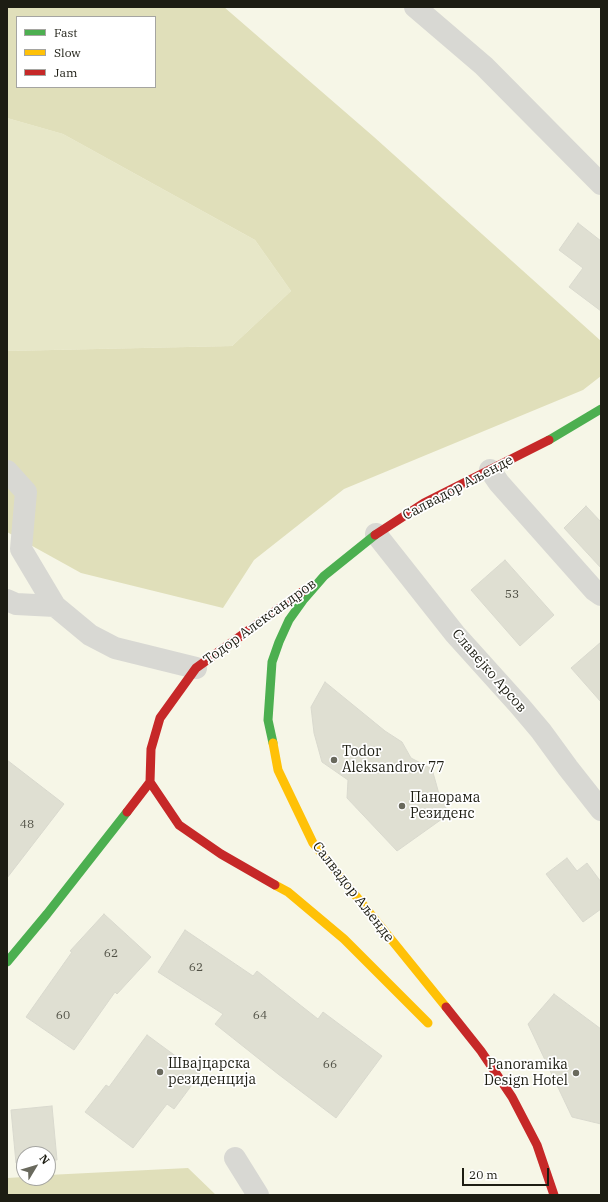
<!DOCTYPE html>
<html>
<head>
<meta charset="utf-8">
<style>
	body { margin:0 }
	#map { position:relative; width:608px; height:1202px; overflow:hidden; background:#f6f6e7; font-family:"IBM Plex Serif",serif }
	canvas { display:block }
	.frame { position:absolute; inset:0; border:8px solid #1d1d13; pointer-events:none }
	.legend { position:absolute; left:16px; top:16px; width:140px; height:72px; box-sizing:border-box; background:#fff; border:1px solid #a5a5a1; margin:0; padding:5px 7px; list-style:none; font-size:12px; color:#1d1d13 }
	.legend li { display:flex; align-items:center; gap:8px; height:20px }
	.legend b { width:20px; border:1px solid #a5a5a1 }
	.north { position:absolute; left:16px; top:1146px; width:40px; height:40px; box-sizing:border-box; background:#fff; border:1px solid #a5a5a1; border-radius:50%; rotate:52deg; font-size:11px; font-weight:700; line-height:16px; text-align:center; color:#1d1d13 }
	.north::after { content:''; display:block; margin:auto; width:14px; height:18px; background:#69695d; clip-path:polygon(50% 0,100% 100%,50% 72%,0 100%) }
	.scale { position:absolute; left:462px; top:1168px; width:87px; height:18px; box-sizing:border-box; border:2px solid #1d1d13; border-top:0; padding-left:5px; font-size:12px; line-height:14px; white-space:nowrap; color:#1d1d13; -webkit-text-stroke:3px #fff; paint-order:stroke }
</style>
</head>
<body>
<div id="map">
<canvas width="608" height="1202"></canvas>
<div class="frame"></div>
<ul class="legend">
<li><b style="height:5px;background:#4caf50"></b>Fast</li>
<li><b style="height:5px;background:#ffc107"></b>Slow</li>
<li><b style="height:5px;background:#c62828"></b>Jam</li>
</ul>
<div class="north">N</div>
<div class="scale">20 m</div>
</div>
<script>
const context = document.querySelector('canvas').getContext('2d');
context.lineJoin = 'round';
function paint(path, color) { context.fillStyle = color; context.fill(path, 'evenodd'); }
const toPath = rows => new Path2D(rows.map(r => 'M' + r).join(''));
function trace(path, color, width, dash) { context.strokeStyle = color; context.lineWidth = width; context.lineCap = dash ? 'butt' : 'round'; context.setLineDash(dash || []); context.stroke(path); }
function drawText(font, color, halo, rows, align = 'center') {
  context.font = font + ' "IBM Plex Serif",serif'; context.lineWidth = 3.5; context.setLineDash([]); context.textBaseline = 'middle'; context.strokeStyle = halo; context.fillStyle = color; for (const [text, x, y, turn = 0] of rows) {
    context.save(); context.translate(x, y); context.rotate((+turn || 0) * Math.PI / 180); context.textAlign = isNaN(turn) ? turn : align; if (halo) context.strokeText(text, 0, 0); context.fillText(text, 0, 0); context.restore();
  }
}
const green = toPath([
	[7,118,63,134,255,240,291,291,232,346,7,351]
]);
const forest = toPath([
	[7,7,224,7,374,137,601,341,601,376,583,390,344,489,254,560,223,608,81,573,7,532,7,351,232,346,291,291,255,240,63,134,7,118],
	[17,17,155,17,155,87,17,87],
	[188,1168,216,1195,7,1195,7,1178,24,1177,24,1178,48,1178,48,1175]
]);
const building = toPath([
	[578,223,601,241,601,311,569,287,583,268,559,250,578,223],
	[586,506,601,522,601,568,564,528,586,506],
	[505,560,554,615,520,646,471,590,505,560],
	[601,642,601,702,571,668,601,642],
	[325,682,385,731,402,742,411,758,432,769,439,794,449,814,397,851,347,798,348,780,322,762,314,733,311,707,325,682],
	[7,760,64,804,7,878,7,760],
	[567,858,577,871,587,863,601,882,601,909,583,922,546,874,567,858],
	[104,914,151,957,117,994,115,992,74,1050,26,1017,72,952,70,951,104,914],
	[185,930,253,976,257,971,318,1019,323,1012,382,1056,336,1118,278,1074,215,1024,223,1014,158,972,185,930],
	[554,994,601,1029,601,1124,572,1117,528,1024,554,994],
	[147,1035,200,1074,174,1109,167,1104,133,1148,85,1112,106,1085,109,1087,147,1035],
	[52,1106,57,1160,48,1160,48,1154,24,1154,24,1163,16,1163,11,1110,52,1106]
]);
const street = toPath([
	[415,7,484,66,601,184],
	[490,470,499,483,594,590,601,595],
	[7,471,26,492,21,549,55,606],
	[376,534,455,634,519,705,541,731,568,768,601,810],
	[7,600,16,604,55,606,90,635,115,648,196,668],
	[235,1158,258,1195]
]);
const fast = toPath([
	[549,440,601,409],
	[273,743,268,720,272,662,279,642,289,620,304,599,324,576,375,535],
	[7,962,47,914,127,812]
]);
const slow = toPath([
	[273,743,278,770,313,843,446,1007],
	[275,885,288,892,344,939,428,1023]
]);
const jam = toPath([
	[375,535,424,503,549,440],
	[150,782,179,825,221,854,275,885],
	[127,812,150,782,151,749,160,718,196,668,302,592],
	[446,1007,481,1051,512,1097,537,1145,554,1195]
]);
const markers = [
	[334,760,4,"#69695d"],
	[402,806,4,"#69695d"],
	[160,1072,4,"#69695d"],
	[576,1073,4,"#69695d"]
];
const numberNames = [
	["53",512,595],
	["48",27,825],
	["62",111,954],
	["62",196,968],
	["60",63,1016],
	["64",260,1016],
	["66",330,1065]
];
const streetNames = [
	["Салвадор Аљенде",458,488,-28],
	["Тодор Александров",260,622,-36],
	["Славејко Арсов",489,671,49],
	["Салвадор Аљенде",353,892,52]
];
const poiNames = [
	["Todor",342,752],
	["Aleksandrov 77",342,768],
	["Панорама",410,798],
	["Резиденс",410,814],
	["Швајцарска",168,1064],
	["резиденција",168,1080],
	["Panoramika",568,1065,"right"],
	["Design Hotel",568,1081,"right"]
];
paint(green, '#e7e7c8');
paint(forest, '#e0dfba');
paint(building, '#dfdfd2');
trace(building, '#d9d9ce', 1);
trace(street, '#d8d8d3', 22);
trace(fast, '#4caf50', 9);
trace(slow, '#ffc107', 9);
trace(jam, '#c62828', 9);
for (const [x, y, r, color] of markers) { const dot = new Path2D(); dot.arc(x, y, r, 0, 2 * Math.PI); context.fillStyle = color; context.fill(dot); trace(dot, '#fff', 1.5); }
drawText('12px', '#505045', null, numberNames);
drawText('14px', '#1d1d13', '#fff', streetNames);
drawText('14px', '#1d1d13', '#fff', poiNames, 'left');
</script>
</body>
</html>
